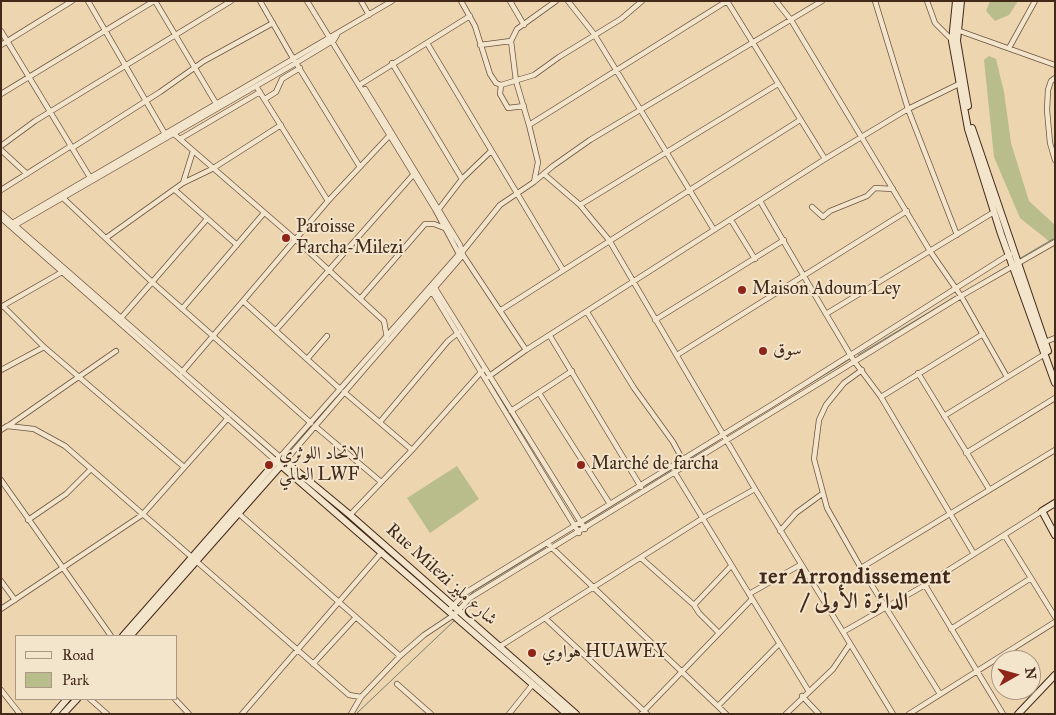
<!DOCTYPE html>
<html>
<head>
<meta charset="utf-8">
<style>
	body { margin:0 }
	#map { position:relative; width:1056px; height:715px; overflow:hidden; background:#edd5b0; font-family:"IM FELL Great Primer",serif }
	canvas { display:block }
	.frame { position:absolute; inset:0; border:2px solid #42291a; pointer-events:none }
	.legend { position:absolute; left:15px; top:635px; width:162px; height:65px; box-sizing:border-box; background:#f3e4cc; border:1px solid #ac9985; margin:0; padding:6px 9px; list-style:none; font-size:15px; color:#42291a }
	.legend li { display:flex; align-items:center; gap:10px; height:25px }
	.legend b { width:25px; border:1px solid #ac9985 }
	.north { position:absolute; left:991px; top:650px; width:50px; height:50px; box-sizing:border-box; background:#f3e4cc; border:1px solid #ac9985; border-radius:50%; rotate:83deg; font-size:14px; font-weight:700; line-height:20px; text-align:center; color:#42291a }
	.north::after { content:''; display:block; margin:auto; width:18px; height:22px; background:#8f2418; clip-path:polygon(50% 0,100% 100%,50% 72%,0 100%) }
</style>
</head>
<body>
<div id="map">
<canvas width="1056" height="715"></canvas>
<div class="frame"></div>
<ul class="legend">
<li><b style="height:6px;background:#f3e4cc"></b>Road</li>
<li><b style="height:14px;background:#b9bd8b"></b>Park</li>
</ul>
<div class="north">N</div>
</div>
<script>
const context = document.querySelector('canvas').getContext('2d');
context.lineJoin = 'round';
function paint(path, color) { context.fillStyle = color; context.fill(path, 'evenodd'); }
const toPath = rows => new Path2D(rows.map(r => 'M' + r).join(''));
function trace(path, color, width, dash) { context.strokeStyle = color; context.lineWidth = width; context.lineCap = dash ? 'butt' : 'round'; context.setLineDash(dash || []); context.stroke(path); }
function drawText(font, color, halo, rows, align = 'center') {
  context.font = font + ' "IM FELL Great Primer",Amiri,serif'; context.lineWidth = 4; context.setLineDash([]); context.textBaseline = 'middle'; context.strokeStyle = halo; context.fillStyle = color; for (const [text, x, y, turn = 0] of rows) {
    context.save(); context.translate(x, y); context.rotate((+turn || 0) * Math.PI / 180); context.textAlign = isNaN(turn) ? turn : align; if (halo) context.strokeText(text, 0, 0); context.fillText(text, 0, 0); context.restore();
  }
}
const green = toPath([
	[990,1,1018,1,1009,15,995,21,986,11],
	[989,56,996,59,1004,92,1011,143,1029,201,1055,225,1055,246,1020,218,994,157,984,60],
	[457,466,479,499,430,533,407,498]
]);
const stream = toPath([
	[1019,259,1053,239],
	[962,293,1006,267],
	[858,355,956,296],
	[727,435,850,359],
	[686,461,719,440],
	[645,486,679,465],
	[585,523,639,489],
	[551,543,574,529],
	[467,598,474,591,546,547],
	[356,714,454,621]
]);
const street = toPath([
	[88,1,165,134],
	[155,1,217,105],
	[260,1,294,60],
	[361,1,369,15],
	[461,1,475,26,490,74,496,83,501,85,534,75,559,57,621,19,642,1],
	[510,1,524,25],
	[568,1,594,34,714,230],
	[727,1,825,159],
	[776,1,791,20,930,251,961,296,1007,377],
	[875,1,908,109,957,235],
	[927,1,935,23,953,41],
	[957,30,1055,65],
	[1,31,91,179],
	[511,41,516,81,529,125],
	[427,43,563,270],
	[1,45,72,1],
	[480,45,511,41,517,29,556,1],
	[1009,48,1035,1],
	[296,63,360,167],
	[392,63,462,179],
	[1055,78,1051,81,1048,90,1047,110,1050,143,1055,160],
	[361,84,470,16],
	[501,85,500,94,508,108,524,106],
	[256,86,328,201],
	[1,94,154,1],
	[265,99,276,92,282,79,300,68],
	[174,134,296,240,384,321,387,338],
	[180,139,260,92],
	[1,146,35,121,231,1],
	[72,148,160,92,204,61,273,23],
	[1,150,27,174],
	[544,174,580,205,609,240,755,489],
	[535,181,553,166,590,140,822,1],
	[183,183,193,151],
	[1,190,71,146],
	[175,190,237,245],
	[62,197,152,282,311,423],
	[760,201,826,314,994,212],
	[580,205,778,84],
	[812,207,823,217,830,211,867,196,875,188,893,189],
	[439,209,462,179,490,152],
	[1,213,280,457,459,254,435,209,307,1],
	[1,218,276,461],
	[731,220,755,259],
	[9,225,392,1],
	[12,227,296,63,334,40,337,35],
	[106,238,183,183,212,169,281,125],
	[463,251,500,205,534,182,538,162,529,125,727,1],
	[463,255,526,350],
	[435,288,585,529],
	[431,290,579,533],
	[360,299,425,224,434,224,447,229],
	[3,306,44,347,184,467],
	[1,307,62,272],
	[182,309,264,213],
	[501,310,800,120],
	[587,312,634,388,673,442,686,466],
	[826,314,854,361,881,397,974,554],
	[121,318,207,219],
	[655,320,784,240],
	[276,330,413,175],
	[550,336,641,487],
	[1045,342,1055,338],
	[677,355,907,211],
	[308,358,327,336],
	[1,370,44,347],
	[182,372,243,301],
	[918,373,989,489],
	[485,379,526,350,825,159,908,109,961,83],
	[340,389,243,301,328,201,389,136],
	[344,392,412,450],
	[539,393,610,504],
	[881,397,983,334],
	[511,411,572,371],
	[944,416,1045,354],
	[380,422,448,341,458,333],
	[8,426,116,351],
	[315,426,380,481],
	[1,430,7,426,34,429,65,446,349,695,361,697,400,656,424,635,454,615,470,598,961,296,1055,242],
	[966,453,1055,398],
	[285,461,463,255,460,245,365,89],
	[675,473,808,690],
	[1,480,111,636],
	[238,513,400,656],
	[350,515,412,450,482,371],
	[28,520,66,494,90,470],
	[780,531,796,513,822,494],
	[1005,536,1055,617],
	[547,543,726,714],
	[641,558,694,605,699,613,719,633],
	[861,568,827,508,814,459,819,420,826,405,844,383,862,370],
	[1,581,15,600],
	[925,585,1003,714],
	[749,594,800,565],
	[694,605,731,566],
	[451,608,465,593,773,404,1010,254],
	[1,609,142,515,228,418],
	[545,618,647,714],
	[951,629,1031,578],
	[499,647,703,518,755,489,843,632],
	[313,664,356,617],
	[397,684,431,714],
	[1,690,20,714],
	[940,694,861,568,1055,450],
	[802,696,819,714],
	[90,699,107,714],
	[175,699,189,714],
	[718,706,779,644],
	[242,714,382,552],
	[351,714,361,697],
	[509,714,533,684],
	[641,714,752,599],
	[786,714,833,669,850,644],
	[893,714,843,632,925,585,1042,511],
	[909,714,1055,622]
]);
const secondary = toPath([
	[956,1,952,41,968,129,1001,234,1055,383],
	[961,1,957,41,968,106],
	[972,128,1048,351],
	[276,461,567,714],
	[1055,503,1042,511,1055,535],
	[123,636,280,457,350,515,576,714],
	[130,636,283,463],
	[54,714,67,699],
	[63,714,77,699],
	[1018,714,1055,675]
]);
const markers = [
	[286,238,5,"#8f2418"],
	[742,290,5,"#8f2418"],
	[763,351,5,"#8f2418"],
	[269,465,5,"#8f2418"],
	[581,465,5,"#8f2418"],
	[532,653,5,"#8f2418"]
];
const poiNames = [
	["Paroisse",296,228],
	["Farcha-Milezi",296,249],
	["Maison Adoum Ley",752,290],
	["سوق",773,351],
	["الاتحاد اللوثري",279,455],
	["العالمي LWF",279,476],
	["Marché de farcha",591,465],
	["هواوي HUAWEY",542,653]
];
const streetNames = [
	["Rue Milezi شارع مليز",441,575,42]
];
const districtNames = [
	["1er Arrondissement",855,578],
	["/ الدائرة الأولى",855,603]
];
paint(green, '#b9bd8b');
trace(stream, '#767f70', 1);
trace(street, '#6d5440', 6);
trace(secondary, '#42291a', 8);
trace(street, '#f3e4cc', 4.5);
trace(secondary, '#f3e4cc', 6);
for (const [x, y, r, color] of markers) { const dot = new Path2D(); dot.arc(x, y, r, 0, 2 * Math.PI); context.fillStyle = color; context.fill(dot); trace(dot, '#f3e4cc', 2); }
drawText('18px', '#42291a', '#f3e4cc', poiNames, 'left');
drawText('18px', '#42291a', '#f3e4cc', streetNames);
context.letterSpacing = '1px';
drawText('bold 22px', '#42291a', '#f3e4cc', districtNames);
context.letterSpacing = '0px';
</script>
</body>
</html>
